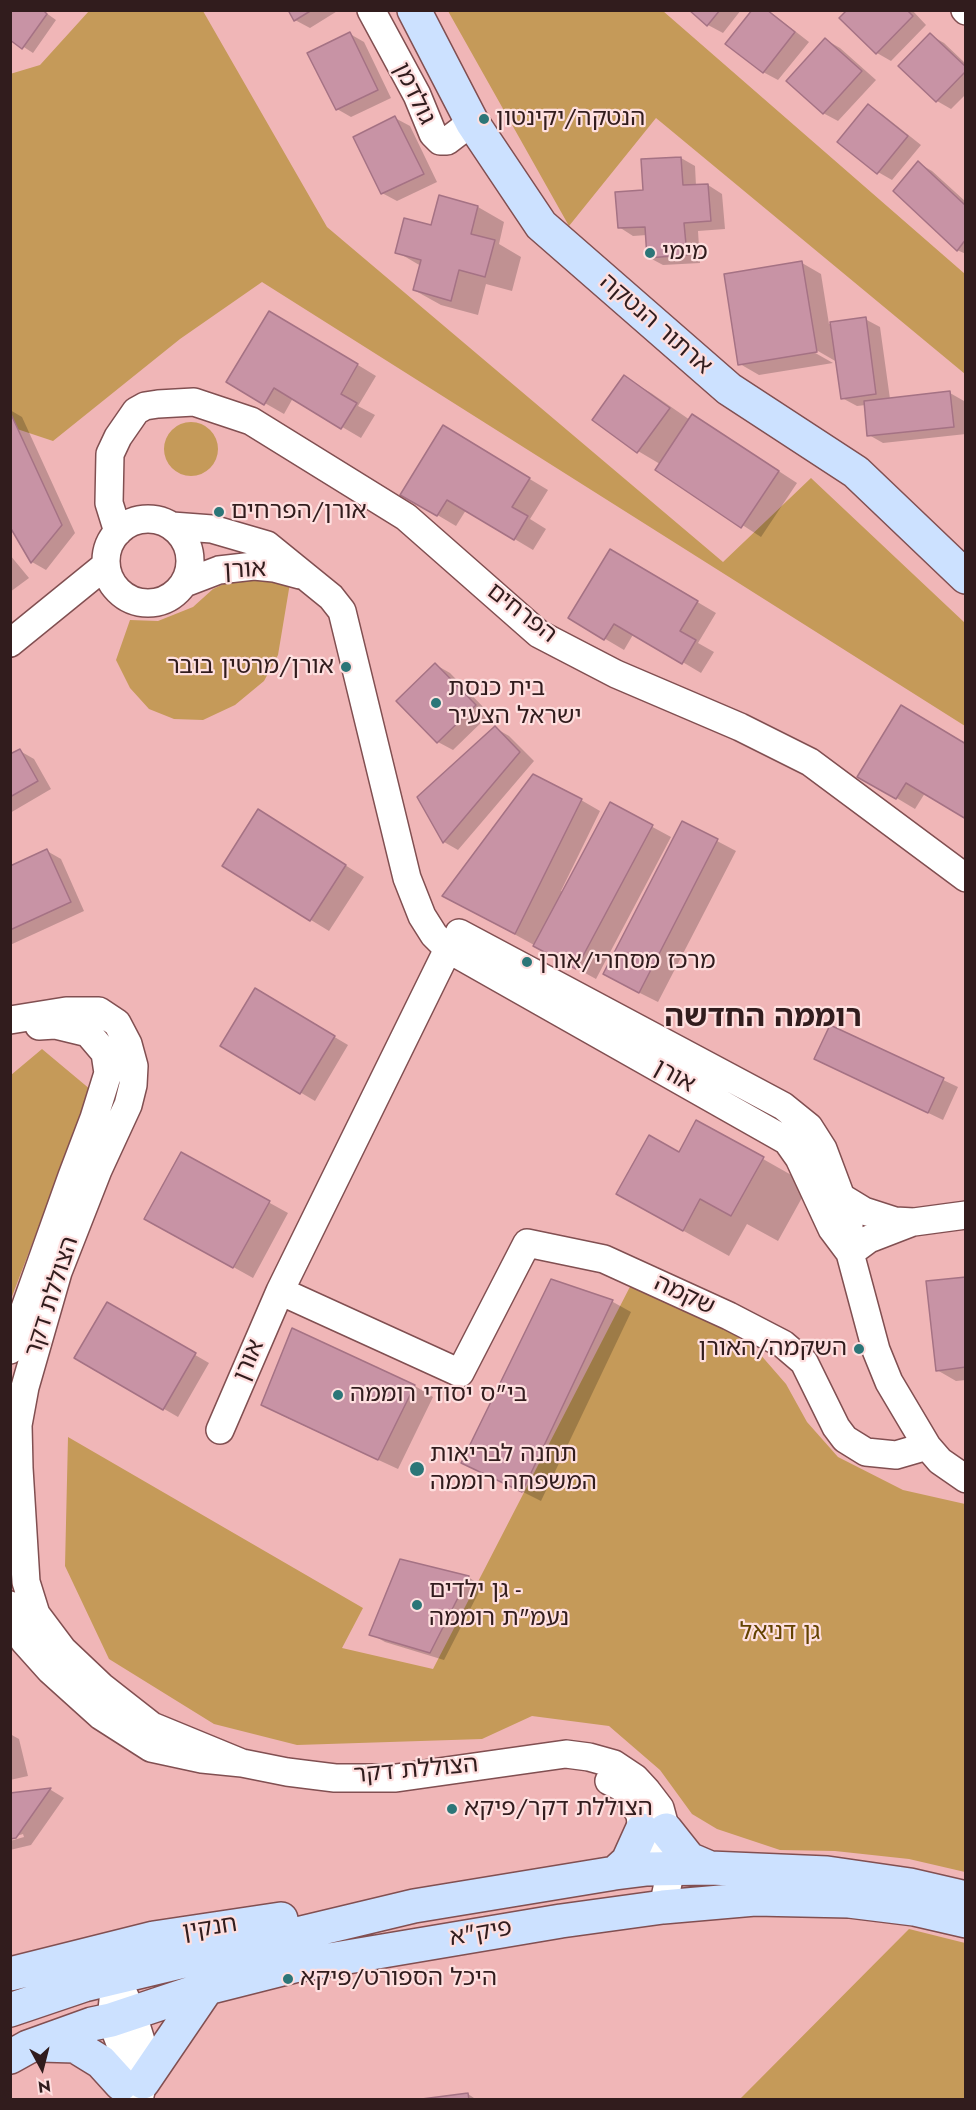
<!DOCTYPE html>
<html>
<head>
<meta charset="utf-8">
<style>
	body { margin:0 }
	#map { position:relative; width:976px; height:2110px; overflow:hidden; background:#f0b6b7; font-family:Jost,sans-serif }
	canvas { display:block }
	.frame { position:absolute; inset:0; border:12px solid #311c1d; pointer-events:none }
	.north { position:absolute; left:12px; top:2038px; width:60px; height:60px; -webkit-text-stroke:4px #fedfdf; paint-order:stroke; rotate:173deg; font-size:16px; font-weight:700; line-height:24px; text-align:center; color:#311c1d }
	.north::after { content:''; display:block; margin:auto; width:21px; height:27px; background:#311c1d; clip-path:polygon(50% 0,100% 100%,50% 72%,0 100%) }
</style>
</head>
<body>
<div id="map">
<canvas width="976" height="2110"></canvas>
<div class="frame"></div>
<div class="north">N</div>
</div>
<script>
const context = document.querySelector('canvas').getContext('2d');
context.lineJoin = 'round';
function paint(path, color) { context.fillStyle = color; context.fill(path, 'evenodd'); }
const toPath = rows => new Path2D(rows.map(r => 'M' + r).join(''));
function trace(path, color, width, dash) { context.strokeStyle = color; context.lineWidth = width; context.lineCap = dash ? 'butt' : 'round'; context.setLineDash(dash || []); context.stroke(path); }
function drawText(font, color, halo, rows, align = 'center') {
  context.font = font + ' Jost,"Noto Sans Hebrew",sans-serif'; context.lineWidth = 4.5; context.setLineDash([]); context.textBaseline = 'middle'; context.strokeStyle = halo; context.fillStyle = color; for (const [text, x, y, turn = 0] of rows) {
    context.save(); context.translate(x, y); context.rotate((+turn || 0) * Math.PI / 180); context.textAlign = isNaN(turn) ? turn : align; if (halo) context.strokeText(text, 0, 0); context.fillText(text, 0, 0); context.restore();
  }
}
const green = toPath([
	[89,11,203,11,327,227,723,562,811,478,965,623,965,726,262,282,180,339,53,441,11,427,10,74,40,65],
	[448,11,663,11,965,274,965,374,656,118,569,226],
	'164 449a27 27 0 1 1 54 0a27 27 0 1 1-54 0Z',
	[250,578,290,583,278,655,264,681,235,705,203,720,174,719,149,709,130,688,116,660,130,620,158,621,193,607,213,589,228,582],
	[42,1049,91,1090,11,1299,11,1075],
	[634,1279,712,1318,759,1353,786,1384,807,1422,838,1457,903,1490,965,1504,965,1872,909,1859,835,1851,780,1850,717,1829,692,1814,660,1770,609,1726,532,1716,482,1739,297,1745,214,1724,109,1659,65,1566,68,1437,363,1608,342,1648,433,1669],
	[909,1929,965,1943,965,2099,740,2099]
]);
const shadow = toPath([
	[42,10,56,20,33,53,10,38],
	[289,10,339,10,310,28,295,20],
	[691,10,741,10,723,33,708,25],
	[753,10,768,10,809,42,778,80,763,72],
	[849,10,912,10,926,25,891,61,877,53],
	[350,34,364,42,391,98,351,117,337,109],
	[930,35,944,43,966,64,966,94,951,109,937,101],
	[826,40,840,48,876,80,838,121,823,113],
	[868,106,882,114,921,145,892,180,878,172],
	[395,118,410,126,437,182,397,201,382,193],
	[681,158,695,166,696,186,708,185,722,194,725,229,698,231,700,263,663,265,648,257,647,235,633,236,619,227,644,192],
	[918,163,932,171,966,202,966,254,957,250],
	[478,207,504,222,499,244,521,257,512,291,486,284,478,315,441,305,414,290,421,266,397,252],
	[802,263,821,274,829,324,865,319,880,327,890,399,950,393,964,401,966,434,883,443,869,435,866,405,857,406,842,398,837,362,811,347,810,350,833,363,759,375,740,364],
	[289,323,376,376,358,406,375,415,361,438,293,398,284,414,228,382],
	[624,377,651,393,690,420,711,427,797,483,761,537,657,470,660,464,638,451],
	[10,410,22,417,75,533,46,570,32,562,10,524],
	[443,427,548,490,530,519,546,529,533,550,466,510,456,526,402,494],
	[611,551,716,613,698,643,714,652,701,673,634,633,624,650,570,618],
	[10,555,29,578,10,592],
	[436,665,450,673,490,714,453,750,438,742],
	[901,707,925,793,915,809,860,776],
	[495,728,509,736,534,761,458,850,444,842],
	[20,751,34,759,51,789,10,813,10,756],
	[581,800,600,811,561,891,563,892,610,804,671,837,596,979,463,906],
	[277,822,364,877,329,931,311,920],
	[683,823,736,851,658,1002,624,985],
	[47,851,61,859,84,911,10,945,10,868],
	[255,990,348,1045,315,1101,222,1046],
	[831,1027,958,1087,943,1120,816,1059],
	[181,1154,288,1213,253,1278,165,1229],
	[679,1154,763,1159,809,1185,778,1241,747,1224,729,1256,664,1220],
	[966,1278,966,1380,956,1381,937,1370],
	[551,1281,613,1302,631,1312,541,1501,463,1462],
	[107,1304,209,1363,178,1417,76,1358],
	[293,1330,415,1386,433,1397,398,1469,281,1415,263,1404],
	[468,1577,482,1586,444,1660,385,1642,371,1634],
	[10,1734,19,1739,28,1776,10,1780],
	[51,1790,64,1798,31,1845,10,1850,10,1841,24,1837,23,1834,10,1838,10,1795],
	[468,2094,477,2100,426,2100]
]);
const building = toPath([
	[10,10,43,10,47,14,22,49,10,40,10,10],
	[288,10,312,10,294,21,288,10],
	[689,10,720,10,707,26,689,10],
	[752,10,767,10,795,32,763,73,725,44,752,10],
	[847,10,907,10,913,16,876,54,839,18,847,10],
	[350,32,378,90,336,110,307,53,350,32],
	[930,33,966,67,966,71,936,102,898,66,930,33],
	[825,38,862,71,823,114,786,81,825,38],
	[868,104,908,136,877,174,837,142,868,104],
	[395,116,424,174,381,194,353,137,395,116],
	[681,157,683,185,708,184,711,221,684,223,687,255,647,258,645,227,618,228,615,192,643,190,641,159,681,157],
	[918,161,966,206,966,239,957,251,893,191,918,161],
	[439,195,478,206,471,234,495,240,485,277,459,270,451,301,413,290,421,260,395,253,404,218,431,225,439,195],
	[802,261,817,352,738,365,724,274,802,261],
	[269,311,358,364,341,394,357,403,341,429,274,388,264,405,226,382,269,311],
	[866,317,876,394,841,399,830,322,866,317],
	[624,375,670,408,637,453,592,420,624,375],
	[950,391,954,427,867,436,864,401,950,391],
	[10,412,62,525,31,563,10,527,10,412],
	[692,414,779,471,741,528,655,470,692,414],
	[443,425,530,478,512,507,528,516,514,540,447,500,437,516,400,495,443,425],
	[610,549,698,601,680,631,696,640,682,664,614,624,604,640,568,618,610,549],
	[435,663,476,705,437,743,396,701,435,663],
	[901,705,966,744,966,819,906,783,896,799,857,777,901,705],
	[495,726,520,752,443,843,417,797,495,726],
	[20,749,38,781,10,797,10,754,20,749],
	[533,774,582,799,515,934,442,896,533,774],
	[610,802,653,825,576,969,533,946,610,802],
	[258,809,346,865,310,921,222,866,258,809],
	[682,821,718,839,639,993,603,974,682,821],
	[47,849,71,902,10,930,10,866,47,849],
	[255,988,335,1036,300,1094,220,1046,255,988],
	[830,1025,944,1078,928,1113,814,1059,830,1025],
	[696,1120,764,1157,731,1216,700,1199,683,1231,616,1194,649,1135,679,1152,696,1120],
	[181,1152,270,1201,233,1268,144,1219,181,1152],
	[966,1277,966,1367,936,1371,926,1281,966,1277],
	[551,1279,613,1300,522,1492,461,1463,551,1279],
	[107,1302,196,1353,163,1410,74,1358,107,1302],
	[292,1328,415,1385,378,1460,261,1405,292,1328],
	[400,1559,469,1576,430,1653,369,1635,400,1559],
	[51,1788,16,1838,10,1839,10,1793,51,1788],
	[468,2093,469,2100,414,2100,468,2093]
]);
const street = toPath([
	[371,10,417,95,433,134,440,141,447,141,472,122],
	[965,10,966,11],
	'106 561a42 42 0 1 1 84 0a42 42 0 1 1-84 0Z',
	[172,526,212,529,267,545,331,597,342,611,407,878,422,916,434,935,448,949,787,1141,799,1158,832,1229,850,1253],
	[118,532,109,503,110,454,118,437,136,411,145,406,158,404,194,402,251,421,406,517,539,634,616,674,740,727,810,762,966,878],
	[185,583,219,570,254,566,274,568,300,575],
	[10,643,106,565],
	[459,933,783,1106,809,1127,823,1149,841,1197,849,1226,850,1253,876,1350,889,1382,927,1446,940,1461,966,1479],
	[474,942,457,944,448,949,280,1291,460,1373,527,1243,604,1259,729,1316,783,1344,804,1362,836,1427,845,1439,866,1452,896,1455,927,1446],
	[10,1020,66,1011,99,1011,117,1023,128,1044,134,1066,133,1085,128,1105,98,1170,58,1272,25,1387,18,1425,19,1468,26,1582,36,1614,63,1650,101,1686,152,1726,242,1763],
	[841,1197,864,1211,895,1221,914,1222,966,1215],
	[850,1253,869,1239,913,1222],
	[10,1350,72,1176,94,1118,108,1073,105,1053,88,1033,55,1025,39,1026],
	[220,1430,280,1291],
	[10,1605,24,1641,50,1670,101,1716,151,1748,202,1759,242,1763,287,1772,335,1778,396,1778,566,1754,589,1757,614,1764,635,1778,647,1791,660,1808,666,1830,671,1869,663,1907],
	[609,1781,623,1788,635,1806,640,1815,644,1849],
	[116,1977,132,2012,143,2047,143,2082,139,2100],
	[113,2000,111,2020,123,2051,121,2084,128,2095]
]);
const secondary = toPath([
	[414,10,472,122,541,225,729,389,856,472,966,577],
	[666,1830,689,1859,710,1868],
	[615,1873,628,1861,642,1830],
	[10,1974,154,1938,281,1919],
	[10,2010,84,1985,414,1906,615,1873,647,1869,710,1868,827,1873,910,1885,962,1897],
	[41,2045,75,2046,101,2062,121,2084],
	[10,2057,28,2047,92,2024,111,2020,207,1988,294,1966,561,1921,663,1907,755,1899,849,1901,914,1909,966,1921],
	[143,2082,207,1988]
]);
const markers = [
	[484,119,6,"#2c7678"],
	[650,253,6,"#2c7678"],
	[219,512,6,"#2c7678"],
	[346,667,6,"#2c7678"],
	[436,703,6,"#2c7678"],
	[527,962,6,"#2c7678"],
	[859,1349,6,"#2c7678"],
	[338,1395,6,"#2c7678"],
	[417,1469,8,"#2c7678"],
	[417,1605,6,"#2c7678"],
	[452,1809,6,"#2c7678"],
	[288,1979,6,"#2c7678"]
];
const streetNames = [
	["גולדמן",413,94,64],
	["ארתור הנטקה",655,325,41],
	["אורן",245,571,-3],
	["הפרחים",521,614,38],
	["אורן",674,1077,29],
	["שקמה",684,1296,25],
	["הצוללת דקר",53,1297,-72],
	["אורן",250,1361,-67],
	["הצוללת דקר",416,1771,-5],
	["חנקין",210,1929,-9],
	["פיק\"א",481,1934,-10]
];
const poiNames = [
	["הנטקה/יקינטון",496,119],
	["מימי",662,253],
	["אורן/הפרחים",231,512],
	["אורן/מרטין בובר",334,667,"right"],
	["בית כנסת",448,689],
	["ישראל הצעיר",448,717],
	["מרכז מסחרי/אורן",539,962],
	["השקמה/האורן",847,1349,"right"],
	["בי\"ס יסודי רוממה",350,1395],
	["תחנה לבריאות",430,1455],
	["המשפחה רוממה",430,1483],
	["גן ילדים -",429,1591],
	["נעמ\"ת רוממה",429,1619],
	["הצוללת דקר/פיקא",464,1809],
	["היכל הספורט/פיקא",300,1979]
];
const parkNames = [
	["גן דניאל",780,1633]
];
const districtNames = [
	["רוממה החדשה",763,1019]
];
paint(green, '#c59a59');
paint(shadow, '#0003');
paint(building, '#c893a5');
trace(building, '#a57284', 1.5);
trace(street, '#814f51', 30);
trace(secondary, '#814f51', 36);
trace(street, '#fff', 27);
trace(secondary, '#cce1ff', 33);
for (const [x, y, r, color] of markers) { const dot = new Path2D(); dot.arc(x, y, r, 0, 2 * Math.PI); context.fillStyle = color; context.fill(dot); trace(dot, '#fedfdf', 2); }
drawText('24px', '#311c1d', '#fedfdf', streetNames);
drawText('24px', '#311c1d', '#fedfdf', poiNames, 'left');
drawText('24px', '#624200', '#fedfdf', parkNames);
drawText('bold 30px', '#311c1d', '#fedfdf', districtNames);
</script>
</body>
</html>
